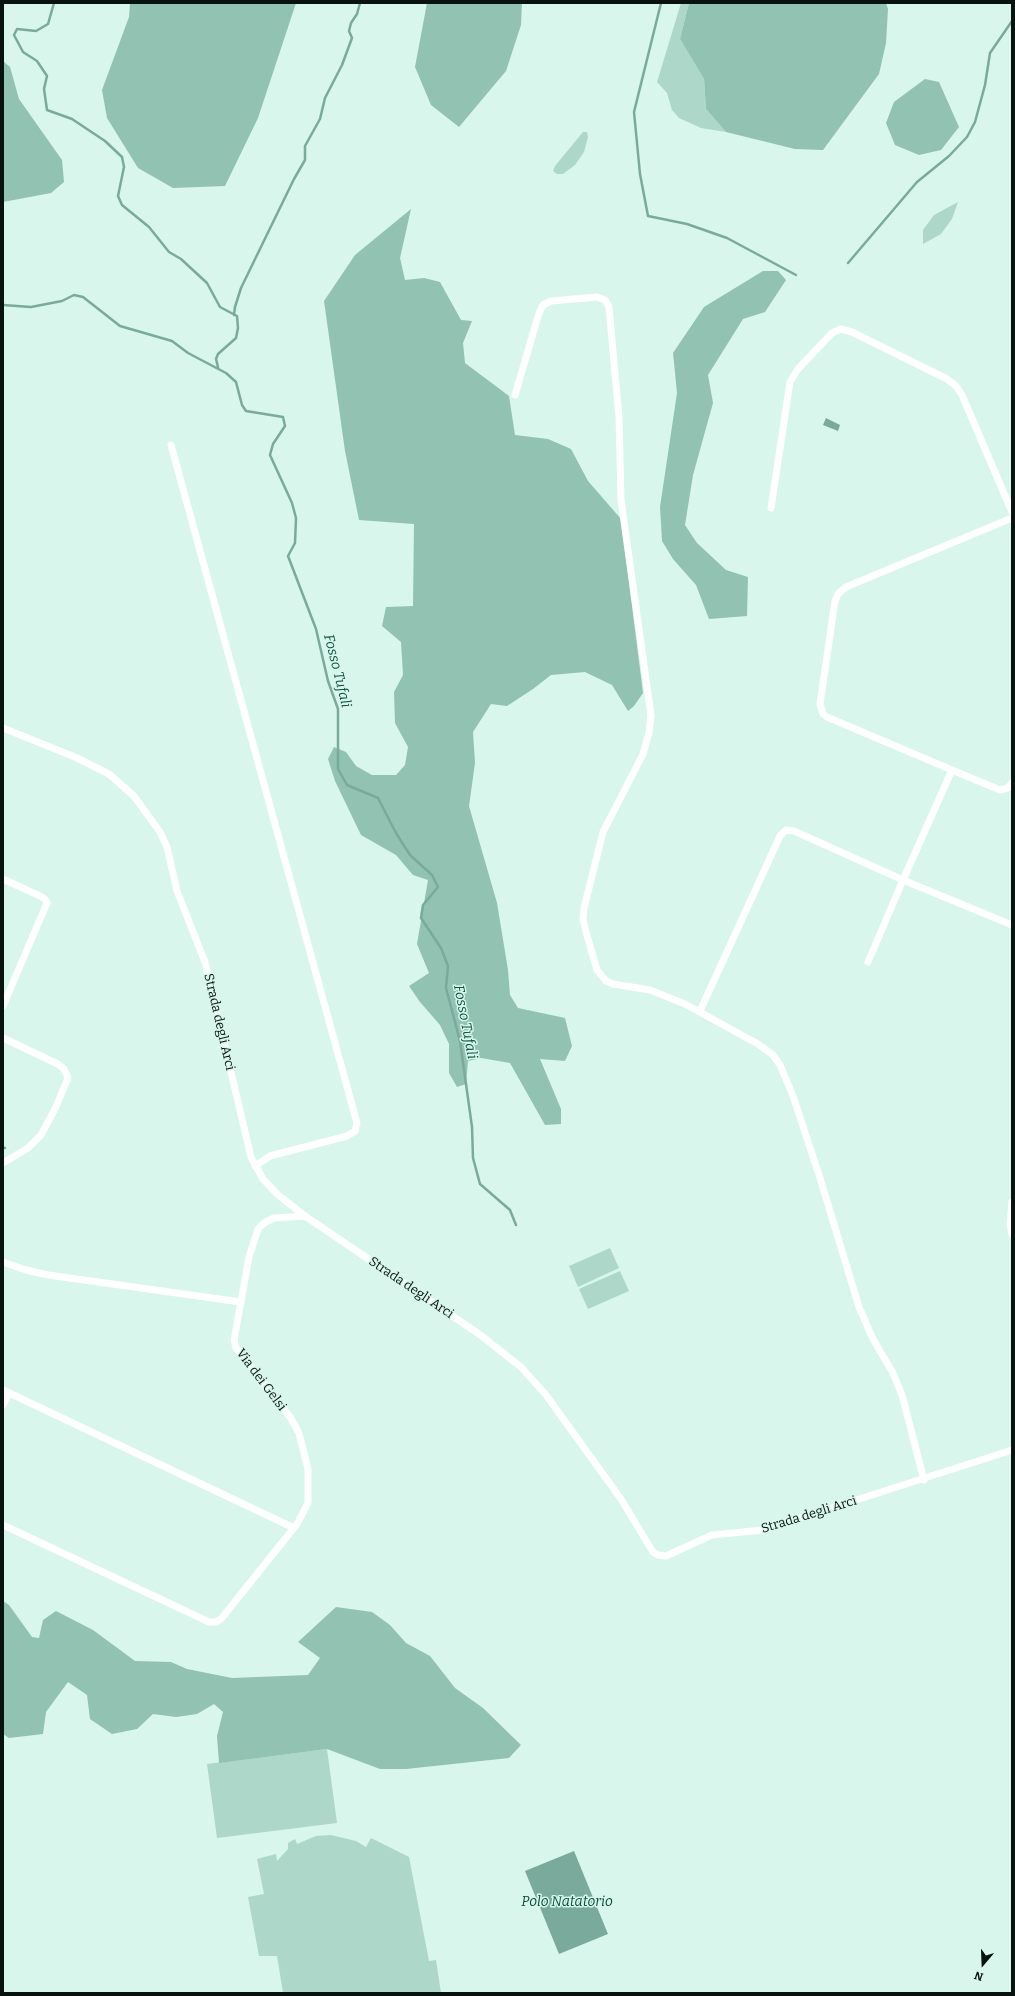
<!DOCTYPE html>
<html>
<head>
<meta charset="utf-8">
<style>
	body { margin:0 }
	#map { position:relative; width:1015px; height:1996px; overflow:hidden; background:#d8f6eb; font-family:Bitter,serif }
	canvas { display:block }
	.frame { position:absolute; inset:0; border:4px solid #08130f; pointer-events:none }
	.north { position:absolute; left:963px; top:1944px; width:40px; height:40px; -webkit-text-stroke:3px #d8f6eb; paint-order:stroke; rotate:199deg; font-size:11px; font-weight:700; line-height:16px; text-align:center; color:#08130f }
	.north::after { content:''; display:block; margin:auto; width:14px; height:18px; background:#08130f; clip-path:polygon(50% 0,100% 100%,50% 72%,0 100%) }
</style>
</head>
<body>
<div id="map">
<canvas width="1015" height="1996"></canvas>
<div class="frame"></div>
<div class="north">N</div>
</div>
<script>
const context = document.querySelector('canvas').getContext('2d');
context.lineJoin = 'round';
function paint(path, color) { context.fillStyle = color; context.fill(path, 'evenodd'); }
const toPath = rows => new Path2D(rows.map(r => 'M' + r).join(''));
function trace(path, color, width, dash) { context.strokeStyle = color; context.lineWidth = width; context.lineCap = dash ? 'butt' : 'round'; context.setLineDash(dash || []); context.stroke(path); }
function drawText(font, color, halo, rows, align = 'center') {
  context.font = font + ' Bitter,serif'; context.lineWidth = 3; context.setLineDash([]); context.textBaseline = 'middle'; context.strokeStyle = halo; context.fillStyle = color; for (const [text, x, y, turn = 0] of rows) {
    context.save(); context.translate(x, y); context.rotate((+turn || 0) * Math.PI / 180); context.textAlign = isNaN(turn) ? turn : align; if (halo) context.strokeText(text, 0, 0); context.fillText(text, 0, 0); context.restore();
  }
}
const green = toPath([
	[681,3,689,3,680,39,704,79,706,109,726,132,701,128,679,118,672,110,667,93,657,82],
	[583,132,587,132,588,137,584,152,575,165,563,174,557,174,553,171,555,166],
	[958,202,952,219,941,234,923,244,923,230,934,215],
	[610,1248,619,1268,578,1287,569,1266],
	[620,1271,629,1291,588,1309,579,1289],
	[327,1749,337,1823,217,1838,207,1764],
	[331,1835,356,1841,366,1847,371,1838,409,1857,429,1961,436,1960,441,1993,283,1993,277,1956,259,1956,248,1897,264,1894,257,1859,276,1854,277,1861,288,1849,288,1843,295,1839,297,1844,316,1836]
]);
const forest = toPath([
	[130,3,296,3,258,118,225,186,173,188,138,168,107,118,102,90,129,17],
	[427,3,522,3,521,25,506,71,459,127,431,105,415,67],
	[689,3,886,3,888,9,886,43,879,74,823,150,795,149,726,132,706,109,704,79,680,39],
	[3,61,10,67,19,99,62,160,64,182,51,193,3,202],
	[925,79,939,82,959,127,941,150,919,155,895,145,886,123,894,102],
	[411,209,400,258,405,280,424,278,440,282,461,320,472,321,463,343,465,363,509,396,515,435,548,439,571,449,588,481,621,519,643,693,634,706,628,711,612,685,585,672,551,675,533,689,507,706,491,704,473,732,475,763,469,806,497,903,508,970,510,995,518,1008,565,1018,572,1046,565,1061,540,1059,561,1109,561,1124,545,1125,510,1063,481,1058,468,1061,466,1084,457,1087,449,1073,449,1044,440,1025,420,1002,409,986,429,973,417,944,428,880,413,875,396,855,361,835,335,781,328,759,334,747,346,752,356,766,372,775,396,775,405,765,408,747,395,723,394,692,403,675,401,642,382,626,386,607,413,606,414,524,359,520,345,451,324,301,355,255],
	[763,271,778,271,786,280,765,312,743,319,708,375,713,403,693,475,685,525,697,543,726,570,748,577,747,616,709,619,696,585,673,559,662,541,660,507,677,393,673,353,704,307],
	[3,1601,9,1605,32,1637,39,1638,43,1620,56,1611,93,1630,135,1661,171,1662,187,1669,232,1678,308,1675,320,1658,298,1642,336,1607,372,1612,390,1625,406,1643,430,1656,455,1688,483,1708,521,1745,509,1758,406,1769,380,1769,327,1749,219,1763,217,1736,223,1712,214,1704,197,1714,176,1717,153,1714,137,1729,112,1734,90,1719,87,1695,68,1682,46,1712,43,1734,9,1738,3,1734]
]);
const water = toPath([
	[826,418,840,425,838,431,823,425],
	[574,1851,608,1934,559,1954,525,1871]
]);
const stream = toPath([
	[54,3,48,24,36,31,17,29,14,35,23,52,37,61,47,76,44,89,47,110,72,119,105,141,122,157,124,167,118,196,122,205,149,227,169,252,181,259,207,283,220,307,237,316,238,328,236,338,218,354,216,359,218,367],
	[661,3,634,112,640,174,648,216,687,224,727,238,796,275],
	[848,263,917,182,949,156,967,137,975,122,985,85,990,53,1012,21],
	[3,305,31,307,62,301,74,295,83,297,120,326,172,341,188,353,226,373,236,382,242,405,246,411,283,417,285,426,273,444,270,455,292,503,296,518,295,543,288,556,316,629,328,681,338,709,338,769,347,785,378,798,396,833,410,855,432,875,438,887,423,905,421,918,441,948,448,966,446,988,460,1041,472,1127,473,1158,480,1184,510,1210,516,1225],
	[234,315,235,307,241,288,294,179,305,160,305,146,320,119,325,98,342,65,352,38,349,31,351,23,357,14,360,3],
	[3,1147,5,1148]
]);
const street = toPath([
	[515,395,539,313,543,305,551,301,597,297,605,300,609,307,619,418,621,500,651,715,649,733,643,754,603,832,584,908,583,919,586,932,597,970,606,981,613,984,650,990,685,1004,758,1044,773,1055,780,1065,793,1096,820,1178,859,1307,873,1339,893,1373,902,1395,924,1480],
	[171,445,357,1123,355,1131,347,1136,270,1156,255,1166],
	[771,508,790,382,798,369,832,333,841,329,852,332,947,379,956,386,962,395,1012,512],
	[3,728,75,757,109,774,134,796,160,832,167,847,177,891,205,962,251,1157,263,1179,277,1194,305,1216,479,1334,521,1367,546,1395,621,1499,653,1552,658,1555,666,1556,712,1535,763,1530,1012,1450],
	[952,770,827,717,823,714,820,704,835,601,838,594,846,587,1012,518],
	[1012,783,1008,788,1000,790,952,770,903,880,1012,925],
	[3,879,40,896,45,899,47,903,3,1006],
	[700,1011,780,836,786,830,794,831,903,880,868,962],
	[3,1038,58,1064,64,1069,68,1078,55,1109,41,1135,28,1148,3,1163],
	[1012,1202,1010,1224,1012,1234],
	[3,1262,26,1270,48,1275,241,1302],
	[3,1390,294,1528],
	[3,1405,9,1393],
	[3,1525,209,1622,216,1622,221,1619,297,1524,308,1503,308,1469,299,1433,290,1417,236,1348,234,1340,249,1257,258,1229,264,1223,274,1218,305,1216]
]);
const streetNames = [
	["Strada degli Arci",219,1022,77],
	["Strada degli Arci",411,1288,34],
	["Via dei Gelsi",261,1380,53],
	["Strada degli Arci",809,1515,-17]
];
const waterNames = [
	["Fosso Tufali",337,671,76],
	["Fosso Tufali",465,1022,79],
	["Polo Natatorio",567,1902]
];
paint(green, '#add8c9');
paint(forest, '#91c2b2');
paint(water, '#7aaa9b');
trace(stream, '#7aaa9b', 2.5);
trace(street, '#fff', 7);
drawText('13px', '#08130f', '#d8f6eb', streetNames);
drawText('italic 14px', '#094e3e', '#d8f6eb', waterNames);
</script>
</body>
</html>
